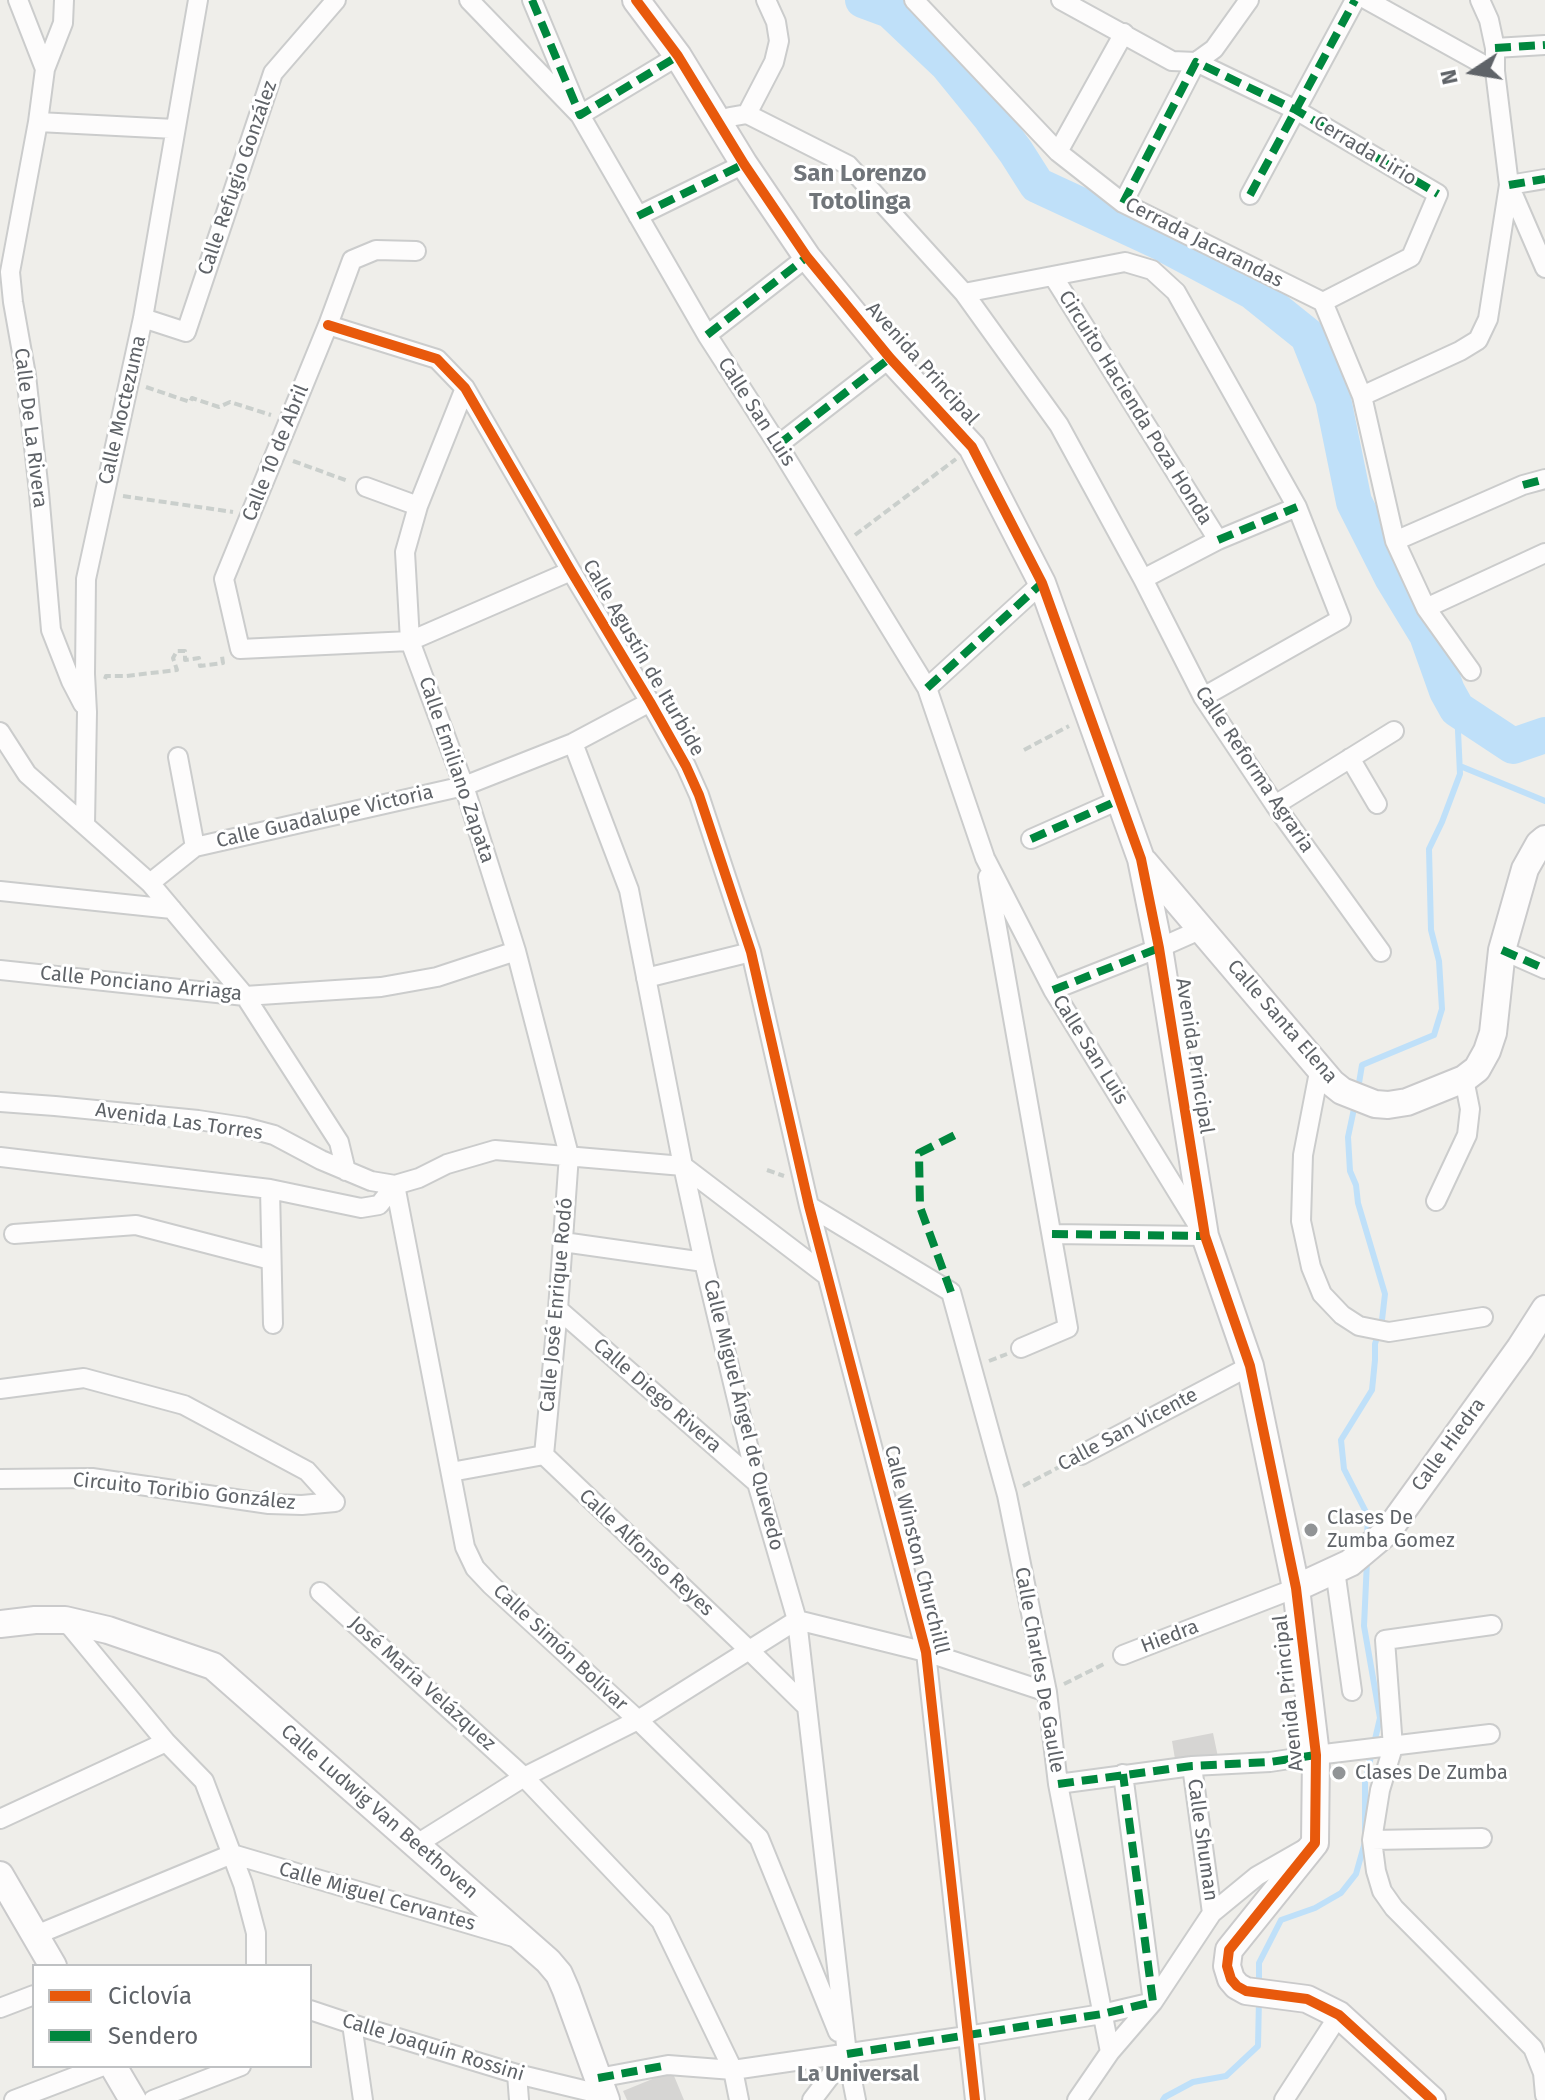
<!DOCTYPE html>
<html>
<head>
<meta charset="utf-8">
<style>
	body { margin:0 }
	#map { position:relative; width:1545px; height:2100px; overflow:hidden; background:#efeeea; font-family:"Fira Sans",sans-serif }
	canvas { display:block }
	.legend { position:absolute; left:32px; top:1964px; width:280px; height:104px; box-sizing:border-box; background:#fff; border:2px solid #bfc1c3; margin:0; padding:10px 14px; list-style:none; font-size:24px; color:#5f6368 }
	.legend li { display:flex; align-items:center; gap:16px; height:40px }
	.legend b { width:40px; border:2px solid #bfc1c3 }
	.north { position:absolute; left:1433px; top:32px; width:80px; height:80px; -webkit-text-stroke:6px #fff; paint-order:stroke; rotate:258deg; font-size:22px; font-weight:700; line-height:32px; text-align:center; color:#5f6368 }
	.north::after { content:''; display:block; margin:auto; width:28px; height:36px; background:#5f6368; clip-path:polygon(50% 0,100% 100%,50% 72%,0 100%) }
</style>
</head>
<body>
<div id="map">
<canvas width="1545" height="2100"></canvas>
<ul class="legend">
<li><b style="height:10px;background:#e8590c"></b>Ciclovía</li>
<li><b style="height:10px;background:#00873e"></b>Sendero</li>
</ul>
<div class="north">N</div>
</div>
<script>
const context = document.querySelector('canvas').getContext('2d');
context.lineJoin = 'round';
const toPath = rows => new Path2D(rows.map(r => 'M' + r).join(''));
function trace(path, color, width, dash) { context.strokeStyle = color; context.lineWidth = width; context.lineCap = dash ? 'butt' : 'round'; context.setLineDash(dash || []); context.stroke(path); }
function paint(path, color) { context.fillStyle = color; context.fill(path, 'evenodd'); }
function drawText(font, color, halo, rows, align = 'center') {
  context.font = font + ' "Fira Sans",sans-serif'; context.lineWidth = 6; context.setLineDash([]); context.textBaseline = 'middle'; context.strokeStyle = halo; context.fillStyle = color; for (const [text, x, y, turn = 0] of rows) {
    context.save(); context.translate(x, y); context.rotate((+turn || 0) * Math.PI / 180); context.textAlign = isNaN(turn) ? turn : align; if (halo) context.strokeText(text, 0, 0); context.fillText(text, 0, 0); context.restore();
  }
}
const stream = toPath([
	[1460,766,1545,801],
	[1358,1089,1362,1065,1434,1035,1442,1009,1439,961,1431,930,1429,849,1442,822,1460,774,1457,709],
	[1355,1104,1348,1137,1350,1171,1356,1185,1358,1203,1385,1294,1382,1320,1375,1344,1375,1360,1372,1390,1341,1440,1344,1469,1368,1516,1367,1538],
	[1365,1831,1365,1782,1380,1718,1364,1626,1367,1561],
	[1259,1988,1259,1963,1281,1920,1315,1908,1341,1893,1356,1874,1365,1842],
	[1163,2100,1165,2097,1193,2082,1226,2076,1258,2046,1259,1999]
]);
const river = toPath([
	[863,0,890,10,947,64,991,118,1016,152,1037,185,1162,243,1252,291,1308,336,1333,399,1354,502,1393,579,1427,635,1447,691,1457,709,1513,746,1545,735]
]);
const building = toPath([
	[1213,1733,1218,1757,1176,1765,1172,1741],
	[672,2071,684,2100,627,2100,623,2091]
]);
const path = toPath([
	[146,387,190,402,192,398,219,407,230,402,271,415],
	[293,461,348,481],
	[123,496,233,512],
	[855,535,956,459],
	[105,679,106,676,126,676,177,670,173,658,177,651,185,651,185,660,199,658,200,666,223,663,222,656],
	[1024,750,1069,726],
	[767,1170,784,1176],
	[989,1361,1007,1354],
	[1023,1486,1065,1464],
	[1064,1684,1106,1663]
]);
const street = toPath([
	[18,0,45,69,38,122,10,272,13,302,26,375,39,492,51,630,71,681,83,704],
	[469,0,580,115,707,335,778,445,927,688,985,858,1053,990,1199,1227],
	[532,0,580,115,678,56],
	[914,0,1058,152,1123,203,1323,302,1362,396,1395,541,1426,608,1471,671],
	[1061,0,1172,61,1196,62,1296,110,1438,194,1411,257,1323,302],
	[1367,0,1495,71],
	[1480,0,1489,20,1495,48,1495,71,1509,185,1545,268],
	[1495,48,1545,45],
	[45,69,63,23,64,0],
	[747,114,774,62,779,41,776,22,766,0],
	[38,122,175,129],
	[718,122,730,117,747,114,848,165,964,293,1059,425,1143,579,1203,697,1275,805,1381,952],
	[1058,152,1124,33],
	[1250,195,1355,0],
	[1123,203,1196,62,1214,49,1249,0],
	[638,216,744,164],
	[416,251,376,250,352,260,328,325,224,579,240,649,410,641,571,571],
	[1053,276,1218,540],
	[964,293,1125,262,1152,270,1176,292,1297,507,1341,619,1203,697],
	[143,318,186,332,273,73,336,0],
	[328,325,437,359,465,388,571,571,650,702,686,766,699,795,751,952,809,1206,926,1652,975,2100],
	[707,335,807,257],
	[465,388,418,506,405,552,410,641,464,786,516,951,569,1155,558,1309,544,1455],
	[1362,396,1460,351,1478,340,1488,319,1509,185,1545,179],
	[778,445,890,358],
	[366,487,418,506],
	[1395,541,1523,485,1545,479],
	[1143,579,1218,540,1297,507],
	[1426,608,1545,553],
	[927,688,1042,583],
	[0,732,27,774,150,883,245,996,339,1142,346,1171],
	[573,743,629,890,683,1166,704,1262,757,1483,797,1620,847,2054,856,2100],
	[178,757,195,847],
	[1350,758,1377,804],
	[1275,805,1394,731],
	[85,824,87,712,85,674,86,579,143,318,198,0],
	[1031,839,1119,800],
	[988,877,1068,1328,1021,1348],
	[150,883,195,847,464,786,573,743,650,702],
	[0,891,172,909],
	[1502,950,1545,969],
	[0,970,245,996,381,987,437,977,516,951],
	[646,978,751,952],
	[1053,990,1159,948,1202,929],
	[1320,1067,1303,1155,1301,1221,1311,1267,1322,1294,1342,1315,1359,1326,1389,1332,1483,1317],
	[0,1102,55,1106,198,1120,244,1127,274,1135,321,1160,371,1181,395,1185,419,1178,447,1164,495,1150,683,1166,826,1275],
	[0,1157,270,1189,361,1208,379,1205,395,1185],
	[395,1185,465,1547,475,1568,491,1585,638,1720,759,1838,838,2032],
	[270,1189,273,1324],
	[1436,1201,1467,1135,1470,1109,1464,1079],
	[809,1206,951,1292,1007,1495,1047,1692,1058,1784,1110,2052],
	[14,1234,136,1225,271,1260],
	[1052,1234,1205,1236],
	[563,1242,704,1262],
	[558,1309,757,1483],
	[0,1389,84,1378,184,1405,307,1471,335,1502],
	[544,1455,749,1650,807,1707],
	[1081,1455,1250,1366],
	[451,1472,544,1455],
	[0,1479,92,1478,269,1504,302,1505,335,1502],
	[1335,1570,1352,1691],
	[320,1592,524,1777,661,1921,733,2070,739,2100],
	[65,1620,166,1742,204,1781,243,1884,256,1933,256,1966],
	[1492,1625,1385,1640,1393,1747,1380,1790,1372,1840,1376,1871,1382,1891,1394,1908,1533,2048,1543,2073,1545,2095],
	[1123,1655,1296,1588],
	[1192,1766,1212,1913],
	[1058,1784,1192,1766,1270,1762,1316,1755,1490,1734],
	[0,1819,166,1742],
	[1372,1840,1482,1838],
	[417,1844,524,1777,638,1720,797,1620,926,1652,1047,1692],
	[36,1935,232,1854,517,1938],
	[0,2008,34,1995],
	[310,2010,352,2024,517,2074,604,2095,607,2100],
	[352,2024,363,2100],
	[517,2074,519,2100],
	[598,2078,668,2065,733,2070,967,2036,1102,2014,1153,2002,1123,1774],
	[14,2100,103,2066],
	[153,2100,241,2066],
	[812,2100,847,2054],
	[1077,2100,1110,2052,1153,2002,1212,1913,1257,1876,1306,1848],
	[1284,2100,1339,2015]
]);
const secondary = toPath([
	[636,0,678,56,744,164,807,257,890,358,972,447,1042,583,1141,859,1159,948,1205,1236,1250,1366,1296,1588,1316,1755,1315,1843,1229,1950,1227,1966,1231,1979,1237,1986,1246,1991,1307,1999,1339,2015,1432,2100],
	[1144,862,1332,1083,1342,1091,1375,1104,1388,1105,1407,1102,1464,1079,1477,1069,1487,1051,1493,1033,1502,950,1525,869,1539,844,1545,839],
	[1296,1588,1350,1563,1388,1531,1520,1348,1545,1309],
	[0,1624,35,1620,65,1620,108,1630,213,1666,548,1961,559,1974,566,1990,606,2100],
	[0,1875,53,1966],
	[113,2066,133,2100]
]);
const quiet = toPath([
	[532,0,580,115,678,56],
	[1495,48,1545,45],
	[1509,185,1545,179],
	[1250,195,1355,0],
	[1123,203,1196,62,1296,110,1438,194],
	[638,216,744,164],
	[707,335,807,257],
	[778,445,890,358],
	[1523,485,1545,479],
	[1218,540,1297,507],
	[927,688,1042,583],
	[1031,839,1119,800],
	[1502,950,1545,969],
	[1053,990,1159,948],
	[1052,1234,1205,1236],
	[951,1292,920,1207,919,1153,961,1132],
	[1058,1784,1192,1766,1270,1762,1316,1755],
	[847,2054,1102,2014,1153,2002,1123,1774],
	[598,2078,668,2065]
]);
const cycleway = toPath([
	[636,0,678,56,744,164,807,257,890,358,972,447,1042,583,1141,859,1159,948,1205,1236,1250,1366,1296,1588,1316,1755,1315,1843,1229,1950,1227,1966,1231,1979,1237,1986,1246,1991,1307,1999,1339,2015,1432,2100],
	[328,325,437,359,465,388,571,571,650,702,686,766,699,795,751,952,809,1206,926,1652,975,2100]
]);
const markers = [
	[1311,1530,8,"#919496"],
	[1339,1773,8,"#919496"]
];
const streetNames = [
	["Cerrada Lirio",1365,151,31],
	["Calle Refugio González",238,178,-71],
	["Cerrada Jacarandas",1204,243,27],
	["Avenida Principal",922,364,48],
	["Circuito Hacienda Poza Honda",1135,408,58],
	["Calle Moctezuma",123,410,-77],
	["Calle San Luis",756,412,57],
	["Calle De La Rivera",30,428,83],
	["Calle 10 de Abril",276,453,-68],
	["Calle Agustín de Iturbide",643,658,60],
	["Calle Emiliano Zapata",456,770,71],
	["Calle Reforma Agraria",1254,770,56],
	["Calle Guadalupe Victoria",325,817,-13],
	["Calle Ponciano Arriaga",141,984,6],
	["Calle Santa Elena",1282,1022,49],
	["Calle San Luis",1090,1050,58],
	["Avenida Principal",1194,1056,81],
	["Avenida Las Torres",179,1122,8],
	["Calle José Enrique Rodó",557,1305,-85],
	["Calle Diego Rivera",657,1396,41],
	["Calle Miguel Ángel de Quevedo",743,1415,76],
	["Calle San Vicente",1128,1430,-28],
	["Calle Hiedra",1449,1445,-54],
	["Circuito Toribio González",184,1492,6],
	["Calle Winston Churchilll",916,1550,76],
	["Calle Alfonso Reyes",646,1553,43],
	["Hiedra",1170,1637,-21],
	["Calle Simón Bolívar",560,1648,43],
	["Calle Charles De Gaulle",1039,1670,80],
	["José María Velázquez",422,1684,42],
	["Avenida Principal",1289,1693,-96],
	["Calle Ludwig Van Beethoven",379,1812,41],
	["Calle Shuman",1202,1840,82],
	["Calle Miguel Cervantes",377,1897,16],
	["Calle Joaquín Rossini",433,2048,17]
];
const poiNames = [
	["Clases De",1327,1518],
	["Zumba Gomez",1327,1541],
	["Clases De Zumba",1355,1773]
];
const neighbourhoodNames = [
	["La Universal",858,2075]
];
const quarterNames = [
	["San Lorenzo",860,174],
	["Totolinga",860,202]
];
trace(stream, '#bfe0f9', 6);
trace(river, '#bfe0f9', 36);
paint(building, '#d6d5d3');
trace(street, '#cbcccc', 22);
trace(secondary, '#cacacb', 30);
trace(path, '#cacfcc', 4, [8, 4]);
trace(street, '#fdfcfc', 18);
trace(secondary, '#fdfcfc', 26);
trace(quiet, '#00873e', 8, [16, 8]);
trace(cycleway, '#e8590c', 10);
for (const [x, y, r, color] of markers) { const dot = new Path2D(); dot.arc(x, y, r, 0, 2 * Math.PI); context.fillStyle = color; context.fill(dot); trace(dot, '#fff', 3); }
drawText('20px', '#5f6368', '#fff', streetNames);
drawText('20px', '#5f6368', '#fff', poiNames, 'left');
drawText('bold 22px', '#70757a', '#fff', neighbourhoodNames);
drawText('bold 24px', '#70757a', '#fff', quarterNames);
</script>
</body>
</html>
